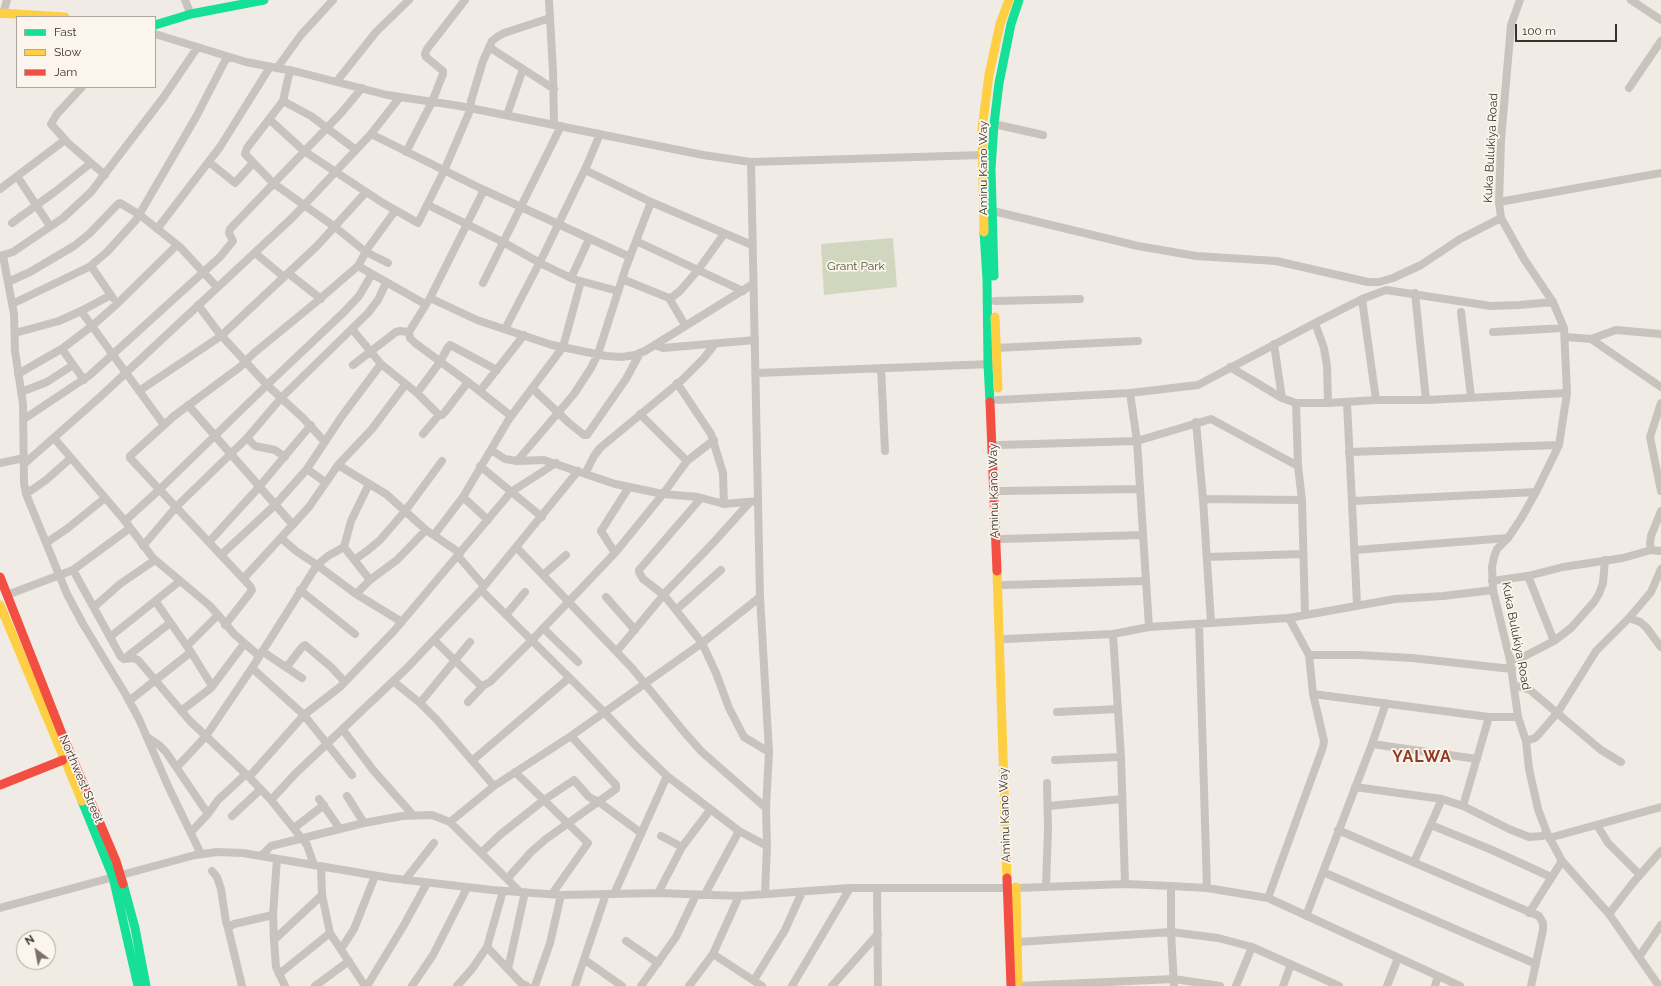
<!DOCTYPE html>
<html>
<head>
<meta charset="utf-8">
<style>
	body { margin:0 }
	#map { position:relative; width:1661px; height:986px; overflow:hidden; background:#f0ebe5; font-family:Raleway,sans-serif }
	canvas { display:block }
	.legend { position:absolute; left:16px; top:16px; width:140px; height:72px; box-sizing:border-box; background:#fbf5ee; border:1px solid #aea6a0; margin:0; padding:5px 7px; list-style:none; font-size:12px; color:#3b302b }
	.legend li { display:flex; align-items:center; gap:8px; height:20px }
	.legend b { width:20px; border:1px solid #aea6a0 }
	.north { position:absolute; left:16px; top:930px; width:40px; height:40px; box-sizing:border-box; background:#fbf5ee; border:1px solid #aea6a0; border-radius:50%; rotate:328deg; font-size:11px; font-weight:700; line-height:16px; text-align:center; color:#3b302b }
	.north::after { content:''; display:block; margin:auto; width:14px; height:18px; background:#7a716c; clip-path:polygon(50% 0,100% 100%,50% 72%,0 100%) }
	.scale { position:absolute; left:1515px; top:24px; width:102px; height:18px; box-sizing:border-box; border:2px solid #3b302b; border-top:0; padding-left:5px; font-size:12px; line-height:14px; white-space:nowrap; color:#3b302b; -webkit-text-stroke:3px #fbf5ee; paint-order:stroke }
</style>
</head>
<body>
<div id="map">
<canvas width="1661" height="986"></canvas>
<ul class="legend">
<li><b style="height:5px;background:#16e098"></b>Fast</li>
<li><b style="height:5px;background:#ffcf43"></b>Slow</li>
<li><b style="height:5px;background:#f24e42"></b>Jam</li>
</ul>
<div class="north">N</div>
<div class="scale">100 m</div>
</div>
<script>
const context = document.querySelector('canvas').getContext('2d');
context.lineJoin = 'round';
function paint(path, color) { context.fillStyle = color; context.fill(path, 'evenodd'); }
const toPath = rows => new Path2D(rows.map(r => 'M' + r).join(''));
function trace(path, color, width, dash) { context.strokeStyle = color; context.lineWidth = width; context.lineCap = dash ? 'butt' : 'round'; context.setLineDash(dash || []); context.stroke(path); }
function drawText(font, color, halo, rows, align = 'center') {
  context.font = font + ' Raleway,sans-serif'; context.lineWidth = 3.5; context.setLineDash([]); context.textBaseline = 'middle'; context.strokeStyle = halo; context.fillStyle = color; for (const [text, x, y, turn = 0] of rows) {
    context.save(); context.translate(x, y); context.rotate((+turn || 0) * Math.PI / 180); context.textAlign = isNaN(turn) ? turn : align; if (halo) context.strokeText(text, 0, 0); context.fillText(text, 0, 0); context.restore();
  }
}
const green = toPath([
	[893,238,897,287,824,295,821,244]
]);
const street = toPath([
	[185,0,189,10],
	[549,0,553,72,554,124],
	[1520,0,1511,25,1501,140,1499,202,1501,218,1524,259,1553,302,1564,328,1567,393,1559,445,1536,492,1522,517,1508,538,1497,549,1494,557,1492,567,1493,590,1510,660,1518,717,1526,741,1529,769,1538,809,1547,833,1562,861,1609,914,1659,986],
	[1631,0,1661,20],
	[3,14,7,0],
	[155,34,246,62,298,72,387,95,460,106,703,155,751,162,982,155],
	[489,47,554,89],
	[277,68,301,35,333,0],
	[290,70,283,101,247,148,245,154,273,183,335,227,366,252,388,263],
	[337,81,376,32,409,0],
	[82,87,57,114,51,124,68,143,105,175],
	[1629,88,1661,41],
	[283,101,311,116,356,150],
	[507,115,523,69],
	[269,119,304,151,383,203,418,223,444,171,471,108,471,101,483,61,492,41,497,37,504,33,550,18],
	[994,124,1043,135],
	[371,134,484,190,630,257],
	[406,152,432,102,443,74,443,71,426,57,425,54,427,49,465,0],
	[209,162,235,183,253,163],
	[751,162,760,597,769,752,766,808,767,846,765,894],
	[585,170,651,202,752,245],
	[17,176,50,226],
	[0,189,65,140],
	[484,190,430,298,409,332,410,338,415,343,468,382,511,416],
	[1499,202,1661,173],
	[428,205,503,242,540,263,573,279,618,291],
	[993,211,1138,246,1196,256,1276,261,1368,282,1379,282,1393,278,1421,265,1460,239,1501,218],
	[12,223,56,191,91,163],
	[157,229,220,147,270,67],
	[636,241,743,291],
	[255,253,284,277],
	[0,256,13,252,63,218,91,192,163,98,197,48],
	[3,256,14,314,15,351,23,404,24,483,26,494,67,594,83,624,126,695,139,719,168,786,201,854],
	[91,266,113,298],
	[358,266,425,304],
	[288,273,321,299],
	[571,278,589,239],
	[622,279,669,298,671,298,680,291,698,270,724,234],
	[8,282,30,272,74,246,89,234,118,204,120,203,140,215,180,247,217,287],
	[483,283,561,126],
	[1415,293,1426,400],
	[430,298,477,320,552,345,606,356,622,357,635,355,645,351,753,284],
	[669,298,685,325],
	[1362,299,1376,400],
	[995,301,1080,299],
	[12,304,89,267,107,252,136,220,196,117,227,57],
	[198,305,219,333,267,385,303,418,325,442],
	[81,311,164,425],
	[1461,312,1471,397],
	[1315,323,1324,348,1327,366,1328,403],
	[352,329,381,364,417,393,439,415,442,415,445,412,468,382],
	[505,329,543,256,587,165,600,134],
	[1493,332,1564,328],
	[15,333,59,321,81,311,111,295],
	[1566,337,1591,339,1661,387],
	[1591,339,1616,330,1661,334],
	[1274,344,1282,398],
	[655,345,663,348,755,340],
	[996,348,1138,341],
	[62,349,84,380],
	[353,365,396,332,400,331,409,332],
	[1230,367,1282,398,1296,403,1328,403,1376,400,1426,400,1567,393],
	[881,368,885,451],
	[757,373,992,364],
	[18,374,63,348,92,326,117,304,177,245],
	[677,383,711,434,723,473,724,504],
	[532,388,569,423,584,435,587,435,626,379,640,353],
	[139,391,221,336,317,246,366,192],
	[480,391,524,335],
	[21,392,47,382,73,365],
	[417,393,440,362,448,347,450,345,497,370],
	[1130,393,1137,441,1149,627],
	[998,400,1130,393,1198,385,1315,323,1362,299,1386,290,1491,306,1519,305,1553,302],
	[1296,403,1298,466,1302,500,1305,615],
	[1347,403,1357,604],
	[1661,403,1650,437,1661,491],
	[188,405,293,525],
	[640,414,687,461],
	[24,419,90,375,220,257,233,241,229,233,230,229,342,112,362,88],
	[1196,422,1203,499,1211,623],
	[423,434,439,415],
	[54,438,125,521,153,558,209,605,220,617,234,634,259,656],
	[247,438,255,446,275,450,285,457],
	[999,445,1137,441,1211,419,1298,466],
	[491,450,505,459,517,461,544,460,615,484,663,494,698,497,724,504,758,501],
	[1349,452,1559,445],
	[517,461,574,394,591,368,598,354,626,267,651,202],
	[0,463,24,458],
	[24,464,100,397,293,217,371,134,400,97],
	[338,465,386,494,426,530,460,553],
	[480,466,542,517],
	[307,469,325,482],
	[585,474,594,456,600,448,682,380,704,358,715,344],
	[369,484,351,521,344,547,370,580],
	[1000,491,1140,489],
	[26,494,46,480,71,458],
	[701,498,639,570,639,572,643,579,664,595,702,643,716,673,729,708,744,737,769,752],
	[1203,499,1302,500],
	[1353,501,1536,492],
	[488,520,463,497,509,419,563,347,581,281],
	[125,521,160,489,267,385,344,312,359,296,372,274],
	[434,535,463,497],
	[281,538,296,551,317,565,328,556,344,547],
	[1002,539,1143,535],
	[209,542,259,487,311,425],
	[46,543,68,528,105,498],
	[143,546,176,507,247,438,281,398,368,313,378,300,386,283],
	[517,548,632,668,685,733,702,752,766,808],
	[1355,550,1508,538],
	[1651,550,1650,543,1651,536,1661,511],
	[615,553,601,531,629,487],
	[221,555,275,505,307,469,342,416,381,364],
	[458,556,484,586],
	[1207,557,1303,554],
	[354,560,367,551,380,540,406,510,442,461],
	[73,570,121,657,124,659,133,658,138,660,190,721,249,777,271,800,307,845,314,865],
	[543,575,566,555],
	[1528,576,1554,641],
	[244,578,309,507,338,465,372,429,405,385],
	[1492,581,1528,576,1563,567,1623,558,1651,550,1661,551],
	[1004,585,1146,581],
	[300,590,355,634],
	[481,590,604,712,637,747,667,776,739,831,767,846],
	[356,594,370,580,397,560,426,530],
	[7,595,73,570,130,528],
	[606,597,635,630],
	[156,602,191,652,212,686],
	[94,607,120,584,155,560],
	[676,610,721,570],
	[506,615,525,592],
	[1629,618,1640,622,1646,627,1661,647],
	[1199,624,1207,888],
	[225,625,250,593,252,590,250,586,130,458,130,456,174,416,240,367,254,353,315,303,358,266,368,248,395,211],
	[543,628,578,662],
	[1113,634,1121,757,1125,884],
	[110,637,180,581],
	[1006,639,1113,634,1149,627,1289,618,1395,599,1443,596,1493,590],
	[434,640,480,685,484,685,490,682,532,640,615,553,663,494,687,461,714,440],
	[187,646,218,615],
	[262,651,284,666,289,664,302,647,305,645,331,667,345,682],
	[617,651,666,592,714,542,750,502],
	[1309,655,1359,655,1412,658,1512,669],
	[124,659,170,623],
	[1510,660,1523,657,1554,641,1571,628,1594,602,1599,594,1603,583,1605,560],
	[284,666,302,678],
	[252,668,304,715,352,775],
	[393,681,420,703,437,720,494,786],
	[1514,685,1530,690,1601,750,1621,762],
	[1313,694,1489,717,1518,717],
	[129,701,191,652],
	[468,702,484,685],
	[420,703,470,642],
	[181,711,211,688,244,644],
	[1057,712,1118,709],
	[343,730,373,770,413,815],
	[147,737,159,745,166,752,208,814],
	[1526,741,1535,738,1539,734,1558,712,1596,651,1629,618,1651,592,1661,569],
	[1372,744,1477,759],
	[473,760,569,678],
	[1055,760,1121,757],
	[177,767,206,736,252,668,317,565,356,594,402,622],
	[515,772,588,843,552,894],
	[249,777,304,715,340,687,394,631,511,492,556,463],
	[1355,787,1442,799,1463,806,1509,829,1529,837,1542,836,1547,833],
	[347,796,364,823],
	[319,799,340,829],
	[271,800,295,774,407,668,481,590,578,471],
	[1048,806,1122,799],
	[1463,806,1489,717],
	[232,816,261,789],
	[450,822,494,786,571,736,702,643,760,597],
	[1431,825,1492,850,1551,877],
	[1597,825,1608,843,1640,875],
	[294,828,324,805],
	[1338,830,1539,916,1543,923,1543,930,1531,986],
	[191,832,208,814,218,800,246,774],
	[661,836,682,847],
	[1549,838,1661,807],
	[481,853,501,834,544,800,574,780,589,797,599,802,641,833],
	[261,856,271,846,364,823,402,816,432,815,450,822,519,891],
	[277,859,273,915,274,940,276,967,285,986],
	[1414,862,1442,799],
	[321,867,322,895,330,933,365,986],
	[212,871,217,877,221,889,226,922,228,928],
	[1323,872,1536,964],
	[507,879,531,852,546,839,616,789,616,785,571,736],
	[405,880,434,843],
	[1171,886,1171,932,1174,986],
	[1046,887,1048,829,1047,783],
	[877,888,878,986],
	[658,893,682,847,710,810],
	[614,894,667,776],
	[705,894,739,831],
	[1268,898,1323,747,1324,741,1313,694,1309,655,1289,618],
	[0,908,195,855,217,852,243,853,390,878,492,890,561,895,658,893,739,896,850,888,1016,888,1125,884,1171,886,1207,888,1268,898,1460,986],
	[1529,913,1562,861],
	[1609,914,1632,884,1661,851],
	[1306,916,1372,744,1386,703],
	[274,940,322,895],
	[626,941,658,963],
	[1018,942,1171,932,1218,938,1252,947,1339,986],
	[487,947,521,983,527,986],
	[341,949,354,929,375,876],
	[713,954,762,986],
	[1639,957,1661,925],
	[585,960,622,986],
	[508,969,525,892],
	[279,974,330,933],
	[754,980,785,930,802,892],
	[242,986,228,928,234,924,273,915],
	[315,986,349,961],
	[367,986,404,925,427,883],
	[412,986,433,955,467,888],
	[457,986,472,969,487,947,503,891],
	[535,986,550,943,561,895],
	[575,986,606,894],
	[641,986,676,937,696,895],
	[689,986,713,954,739,896],
	[792,986,850,888],
	[832,986,878,934],
	[1018,986,1174,979,1220,986],
	[1236,986,1252,947],
	[1283,986,1291,964],
	[1387,986,1398,958],
	[1435,986,1438,976]
]);
const fast = toPath([
	[155,25,191,14,264,0],
	[984,232,987,279,988,364,990,402],
	[994,276,991,169,994,124,999,83,1011,24,1019,0],
	[82,801,113,877,138,986],
	[123,884,135,928,146,986]
]);
const slow = toPath([
	[0,13,65,17],
	[984,232,982,129,989,75,1000,24,1009,0],
	[995,317,998,388],
	[997,571,1007,878],
	[0,605,82,801],
	[1016,887,1018,983]
]);
const jam = toPath([
	[990,402,997,571],
	[0,577,60,729,116,861,123,884],
	[0,785,63,760],
	[1007,878,1011,986]
]);
const streetNames = [
	["Kuka Bulukiya Road",1491,148,-87],
	["Aminu Kano Way",983,168,-90],
	["Aminu Kano Way",994,491,-91],
	["Kuka Bulukiya Road",1516,636,79],
	["Northwest Street",81,779,67],
	["Aminu Kano Way",1005,815,-92]
];
const parkNames = [
	["Grant Park",856,266]
];
const districtNames = [
	["YALWA",1422,757]
];
paint(green, '#d1d6bf');
trace(street, '#c9c3be', 8);
trace(fast, '#16e098', 9);
trace(slow, '#ffcf43', 9);
trace(jam, '#f24e42', 9);
drawText('12px', '#3b302b', '#fbf5ee', streetNames);
drawText('12px', '#4a5a2e', '#fbf5ee', parkNames);
context.letterSpacing = '1px';
drawText('bold 16px', '#8c3b22', '#fbf5ee', districtNames);
context.letterSpacing = '0px';
</script>
</body>
</html>
